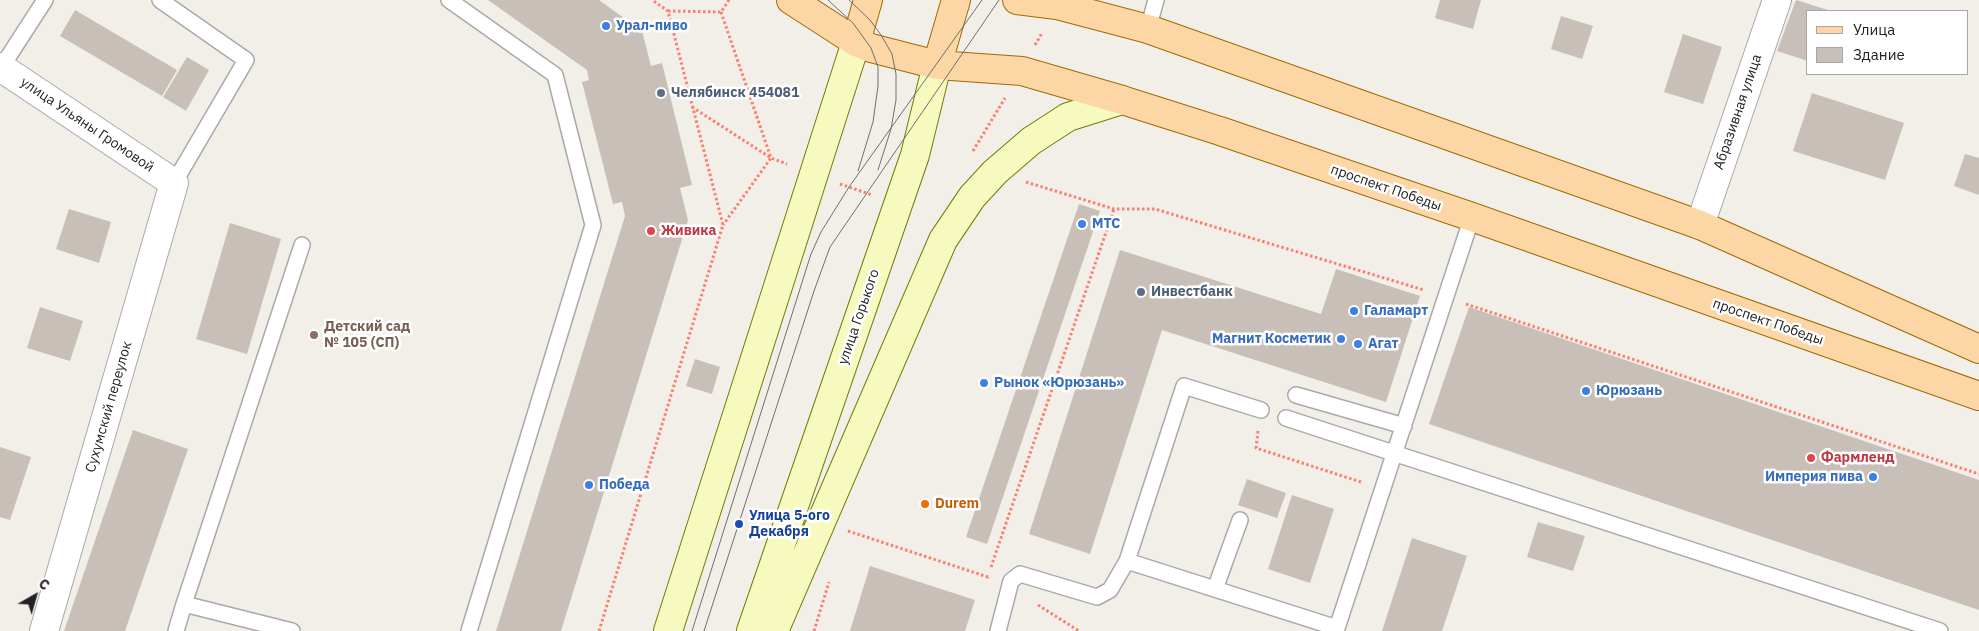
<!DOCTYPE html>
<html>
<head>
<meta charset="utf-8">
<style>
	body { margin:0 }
	#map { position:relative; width:1979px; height:631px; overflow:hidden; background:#f2efe9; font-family:"IBM Plex Sans",sans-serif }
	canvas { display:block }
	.legend { position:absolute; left:1806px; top:10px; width:162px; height:65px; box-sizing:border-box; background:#fff; border:1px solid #a7a7a7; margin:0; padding:6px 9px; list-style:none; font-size:15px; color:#222 }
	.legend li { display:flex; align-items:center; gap:10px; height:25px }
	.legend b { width:25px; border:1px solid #a7a7a7 }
	.north { position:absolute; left:10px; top:571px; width:50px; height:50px; -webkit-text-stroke:4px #fff; paint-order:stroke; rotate:38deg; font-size:14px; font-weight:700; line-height:20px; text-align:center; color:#222 }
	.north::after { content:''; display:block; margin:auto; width:18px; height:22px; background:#222; clip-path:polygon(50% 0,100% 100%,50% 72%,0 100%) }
</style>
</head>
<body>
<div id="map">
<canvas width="1979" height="631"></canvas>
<ul class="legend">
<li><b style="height:6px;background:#fcd6a4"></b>Улица</li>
<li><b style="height:14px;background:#c7bfb8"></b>Здание</li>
</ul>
<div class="north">С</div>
</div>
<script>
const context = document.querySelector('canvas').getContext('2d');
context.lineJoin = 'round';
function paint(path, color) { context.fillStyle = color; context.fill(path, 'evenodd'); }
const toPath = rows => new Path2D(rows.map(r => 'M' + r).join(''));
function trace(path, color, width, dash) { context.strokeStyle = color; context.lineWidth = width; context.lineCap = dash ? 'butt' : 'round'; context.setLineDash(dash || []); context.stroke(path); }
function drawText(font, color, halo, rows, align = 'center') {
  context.font = font + ' "IBM Plex Sans",sans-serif'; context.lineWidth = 5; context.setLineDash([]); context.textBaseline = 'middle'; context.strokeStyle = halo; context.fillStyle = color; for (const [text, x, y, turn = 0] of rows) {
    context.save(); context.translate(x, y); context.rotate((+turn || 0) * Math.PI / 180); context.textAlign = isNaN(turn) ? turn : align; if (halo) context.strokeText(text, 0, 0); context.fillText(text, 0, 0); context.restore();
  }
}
const building = toPath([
	[488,0,599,0,642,31,651,66,662,63,692,185,680,188,688,220,561,631,496,631,625,216,622,202,613,204,582,82,589,80,587,70],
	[1440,0,1481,0,1473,29,1435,18],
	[1796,0,1831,11,1808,11,1808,61,1777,51],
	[75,10,177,70,162,96,60,36],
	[1561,16,1593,26,1582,59,1551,49],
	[1683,34,1722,47,1703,104,1664,92],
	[187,57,209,70,186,111,163,97],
	[1812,93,1904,123,1885,180,1793,151],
	[1965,154,1979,158,1979,195,1954,186],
	[1079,204,1100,211,987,544,966,537],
	[69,209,111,222,99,263,56,249],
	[230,223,281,239,247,354,196,339],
	[1120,250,1321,314,1336,269,1420,296,1386,402,1162,330,1090,554,1029,534],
	[40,307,83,321,70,361,27,348],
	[1469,307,1979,480,1979,610,1429,424],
	[695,359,720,367,712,394,686,386],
	[133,430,188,449,125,631,64,631],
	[0,447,31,457,10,520,0,517],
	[1247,479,1286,493,1277,518,1238,505],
	[1292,495,1334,509,1310,583,1268,569],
	[1538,522,1585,536,1573,571,1527,557],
	[1412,538,1467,556,1442,631,1382,631],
	[870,566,975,600,965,631,850,631]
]);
const path = toPath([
	[668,11,721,12,729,0],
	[721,12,771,158,723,225],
	[1035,45,1042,33],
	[692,107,771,158,787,164],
	[973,151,1005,98],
	[1026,182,1114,209,1155,209,1424,290],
	[840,184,872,195],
	[1466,304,1979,474],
	[1258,431,1256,448,1361,482],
	[848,531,988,577,989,575],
	[991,567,1114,209],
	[1038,605,1079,631],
	[599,631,723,225,668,11,652,0],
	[814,631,829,582]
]);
const lane = toPath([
	[160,0,246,60,174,183],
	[449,0,555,75,593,225,469,631],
	[1148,29,1156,0],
	[1,68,45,0],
	[1296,395,1404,426],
	[1286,418,1940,631],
	[1127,561,1337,628],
	[1215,589,1240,520],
	[184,604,302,245],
	[176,631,184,604,292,631],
	[998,631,1011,581,1020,574,1097,597,1110,590,1127,561,1184,386,1261,410],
	[1336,631,1472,217]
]);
const street = toPath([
	[0,67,174,183,44,631],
	[1700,225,1777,0]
]);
const secondary = toPath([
	[668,631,856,42],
	[751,631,915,155,937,65],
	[774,631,943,240,972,197,995,172,1031,141,1068,117,1122,100]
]);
const primary = toPath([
	[791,0,856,42,871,48,937,65,1022,71,1122,100,1220,131,1472,217,1979,396],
	[1017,0,1057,5,1148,29,1700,225,1979,349],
	[856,42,868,0],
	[937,65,956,0]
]);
const tram = toPath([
	[828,0,853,23,871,48,878,67,878,86,873,122,858,171],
	[849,0,870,20,881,35,892,54,896,74,896,100,891,129,878,170],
	[692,631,811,254,821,232,849,187,982,0],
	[704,631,814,291,830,247,999,0]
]);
const markers = [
	[606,26,5,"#3f7fe0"],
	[661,93,5,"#5c6f8a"],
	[1082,224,5,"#3f7fe0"],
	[651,231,5,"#e0444e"],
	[1141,292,5,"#5c6f8a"],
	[1354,311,5,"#3f7fe0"],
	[314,335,5,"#8d6e63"],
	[1341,339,5,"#3f7fe0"],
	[1358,344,5,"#3f7fe0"],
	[984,383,5,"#3f7fe0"],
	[1586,391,5,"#3f7fe0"],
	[1811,458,5,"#e0444e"],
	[1873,477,5,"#3f7fe0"],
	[589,485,5,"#3f7fe0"],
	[925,504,5,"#e8710a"],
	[739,524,5,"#1a4fb4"]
];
const shopNames = [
	["Урал-пиво",616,26],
	["МТС",1092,224],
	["Галамарт",1364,311],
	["Магнит Косметик",1331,339,"right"],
	["Агат",1368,344],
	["Рынок «Юрюзань»",994,383],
	["Юрюзань",1596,391],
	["Империя пива",1863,477,"right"],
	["Победа",599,485]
];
const serviceNames = [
	["Челябинск 454081",671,93],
	["Инвестбанк",1151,292]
];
const streetNames = [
	["Абразивная улица",1738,112,-71],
	["улица Ульяны Громовой",87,125,34],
	["проспект Победы",1386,188,19],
	["улица Горького",859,317,-71],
	["проспект Победы",1768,322,19],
	["Сухумский переулок",109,407,-74]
];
const healthNames = [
	["Живика",661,231],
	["Фармленд",1821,458]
];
const educationNames = [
	["Детский сад",324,327],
	["№ 105 (СП)",324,343]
];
const foodNames = [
	["Durem",935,504]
];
const transitNames = [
	["Улица 5-ого",749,516],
	["Декабря",749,532]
];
paint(building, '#c7bfb8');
trace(lane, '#a9a9a9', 18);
trace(street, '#a9a9a9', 30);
trace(secondary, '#707d05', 30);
trace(primary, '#a06b00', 30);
trace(path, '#fa8072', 3, [2.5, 2.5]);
trace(lane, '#fff', 15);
trace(street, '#fff', 28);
trace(secondary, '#f7fabf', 28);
trace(primary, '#fcd6a4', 28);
trace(tram, '#707070', 1);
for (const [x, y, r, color] of markers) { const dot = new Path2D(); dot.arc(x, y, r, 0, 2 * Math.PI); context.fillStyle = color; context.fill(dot); trace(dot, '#fff', 2); }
drawText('bold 14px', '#366cbe', '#fff', shopNames, 'left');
drawText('bold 14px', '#4e5e75', '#fff', serviceNames, 'left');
drawText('14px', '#222', '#fff', streetNames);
drawText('bold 14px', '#be3a42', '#fff', healthNames, 'left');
drawText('bold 14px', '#785e54', '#fff', educationNames, 'left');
drawText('bold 14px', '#c56008', '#fff', foodNames, 'left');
drawText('bold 14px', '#164399', '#fff', transitNames, 'left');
</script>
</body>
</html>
